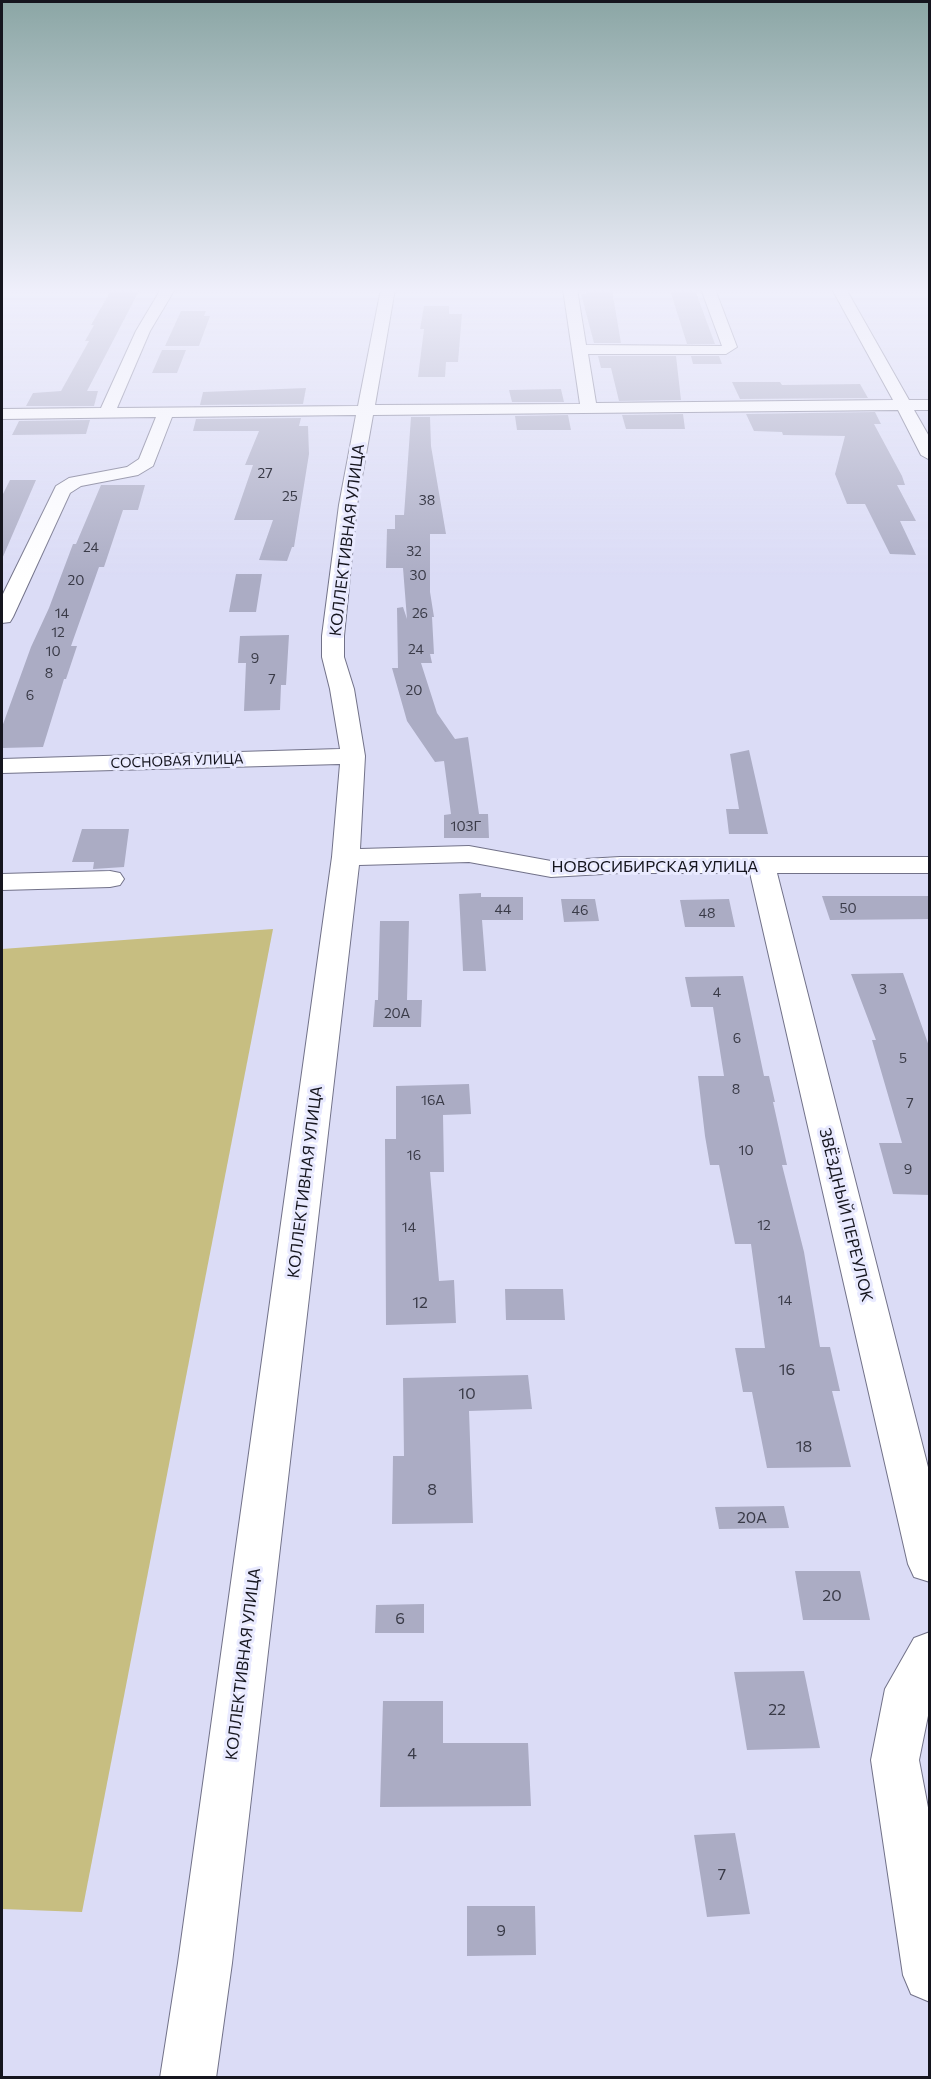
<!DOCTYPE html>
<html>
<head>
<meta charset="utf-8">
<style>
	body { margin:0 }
	#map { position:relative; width:931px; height:2079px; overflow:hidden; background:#dbdcf6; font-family:Commissioner,sans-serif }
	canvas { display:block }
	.frame { position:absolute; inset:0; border:3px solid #15151e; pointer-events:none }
</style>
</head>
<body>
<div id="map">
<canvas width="931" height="2079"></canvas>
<div class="frame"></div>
</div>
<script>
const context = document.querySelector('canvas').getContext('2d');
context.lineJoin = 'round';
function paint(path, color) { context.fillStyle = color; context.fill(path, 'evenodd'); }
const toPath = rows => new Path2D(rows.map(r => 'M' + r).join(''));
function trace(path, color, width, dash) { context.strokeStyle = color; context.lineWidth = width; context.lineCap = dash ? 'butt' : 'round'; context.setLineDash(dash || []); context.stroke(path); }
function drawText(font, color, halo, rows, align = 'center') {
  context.font = font + ' Commissioner,sans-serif'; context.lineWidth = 6; context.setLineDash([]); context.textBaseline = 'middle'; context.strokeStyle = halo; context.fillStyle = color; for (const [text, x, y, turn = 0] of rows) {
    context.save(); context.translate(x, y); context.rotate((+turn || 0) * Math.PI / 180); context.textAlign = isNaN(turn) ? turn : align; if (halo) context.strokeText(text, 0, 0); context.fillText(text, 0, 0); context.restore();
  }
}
const green = toPath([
	[273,929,82,1912,2,1909,2,949]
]);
const building = toPath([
	[112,289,140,289,87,391,98,391,94,406,26,406,33,393,61,391,89,341,85,341,94,325,91,325],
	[585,289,612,290,621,343,594,343,581,294,586,294],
	[670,290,695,290,715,344,687,344],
	[424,306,449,306,449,314,462,314,458,362,446,362,445,377,418,377,424,329,420,329],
	[181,311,206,311,204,316,210,316,199,346,165,346],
	[162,350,186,350,177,373,152,373],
	[598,356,676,356,681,400,619,401,611,368,601,368],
	[691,356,719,356,722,364,693,364],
	[732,382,780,382,782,385,860,384,868,398,740,399],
	[306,388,303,404,200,405,203,392],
	[561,389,564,402,512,402,509,390],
	[875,412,881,424,874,424,902,476,905,485,897,485,916,521,900,521,916,555,890,554,865,504,847,504,835,474,845,436,783,435,782,432,754,431,746,414],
	[683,414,685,429,626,429,622,415],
	[568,415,571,430,517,430,515,416],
	[411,417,430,417,431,446,446,534,430,534,430,592,434,617,432,617,434,654,430,654,432,663,421,663,437,713,455,739,468,737,479,814,488,814,489,838,444,838,444,815,451,814,444,761,435,762,407,721,392,668,398,668,397,608,403,607,407,619,403,568,386,568,387,529,395,529,395,515,404,515],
	[301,418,299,426,308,426,309,454,294,547,292,547,287,561,259,560,273,520,234,520,253,465,245,465,259,431,193,431,196,419],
	[90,420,86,434,12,435,19,421],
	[10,480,36,480,2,559,2,496],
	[101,485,145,485,138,510,123,510,104,567,99,567,71,646,77,646,66,679,64,679,43,747,2,748,2,727,31,647,49,608,73,544,76,544],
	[236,574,262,574,256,612,229,612],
	[289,635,286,685,281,685,280,710,244,711,246,663,238,663,240,636],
	[749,750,768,834,729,834,726,809,739,809,730,754],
	[82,829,129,829,124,867,93,869,94,862,72,862],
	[481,893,481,897,523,897,523,920,482,920,486,971,463,971,459,894],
	[822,896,930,896,930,919,830,920],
	[561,899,595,899,599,921,564,922],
	[729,899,735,927,685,927,680,900],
	[380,921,409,921,407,1000,422,1000,421,1027,373,1027,375,1000,378,1000],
	[903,973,930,1049,930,1195,893,1194,879,1143,902,1143,872,1040,876,1040,851,974],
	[743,976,764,1076,769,1076,775,1102,773,1102,787,1165,782,1165,804,1252,820,1347,830,1347,840,1391,832,1391,851,1467,767,1468,752,1392,743,1392,735,1348,765,1348,751,1244,735,1244,719,1165,710,1165,705,1136,698,1076,724,1076,713,1007,691,1007,685,977],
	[469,1084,471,1114,443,1115,444,1172,430,1172,439,1281,454,1280,456,1323,386,1325,385,1139,396,1139,396,1086],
	[505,1289,563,1289,565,1320,506,1320],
	[528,1375,532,1409,469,1411,473,1523,392,1524,393,1456,404,1456,403,1378],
	[784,1506,789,1528,719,1529,715,1507],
	[795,1571,860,1571,870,1620,803,1620],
	[424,1604,424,1633,375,1633,376,1605],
	[804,1671,820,1748,747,1750,734,1672],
	[383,1701,443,1701,443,1743,528,1743,531,1806,380,1807],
	[735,1833,750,1914,707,1917,694,1835],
	[467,1906,535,1906,536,1955,467,1956]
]);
const minor = toPath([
	[161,289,175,289,150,331,117,408,358,406,381,289,395,289,375,405,580,404,563,289,577,289,586,345,722,346,701,289,715,289,737,347,726,354,588,354,596,403,893,400,832,289,846,289,909,400,930,400,930,410,914,410,930,438,930,460,921,455,898,410,373,415,357,505,344,636,344,657,354,689,365,756,360,849,469,846,551,861,620,857,930,857,930,873,777,873,930,1475,930,1582,914,1577,908,1564,750,873,620,873,551,877,469,862,359,865,232,1963,216,2078,160,2078,178,1963,332,857,340,764,2,773,2,759,340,749,330,689,322,657,322,636,339,505,356,415,172,417,153,466,138,475,81,486,70,493,13,617,10,622,2,623,2,596,56,486,69,478,127,467,139,459,156,417,2,419,2,409,101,408,136,331,161,289],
	[110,871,120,873,124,879,120,885,110,887,2,890,2,874,110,871],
	[930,1632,930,1706,919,1760,930,1818,930,2002,911,1994,903,1975,871,1760,885,1689,914,1638,930,1632]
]);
const numberNames = [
	["27",265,473],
	["25",290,496],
	["38",427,500],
	["24",91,547],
	["32",414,551],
	["30",418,575],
	["20",76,580],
	["14",62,613],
	["26",420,613],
	["12",58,632],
	["24",416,649],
	["10",53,651],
	["9",255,658],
	["8",49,673],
	["7",272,679],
	["20",414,690],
	["6",30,695],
	["103Г",466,826],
	["50",848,908],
	["44",503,909],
	["46",580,910],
	["48",707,913],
	["3",883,989],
	["4",717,992],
	["20А",397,1013],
	["6",737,1038],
	["5",903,1058],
	["8",736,1089],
	["16А",433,1100],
	["7",910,1103],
	["10",746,1150],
	["16",414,1155],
	["9",908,1169],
	["12",764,1225],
	["14",409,1227],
	["14",785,1300]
];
const farStreetnames = [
	["СОСНОВАЯ УЛИЦА",177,761,-2]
];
const streetNames = [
	["КОЛЛЕКТИВНАЯ УЛИЦА",347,540,-83],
	["НОВОСИБИРСКАЯ УЛИЦА",655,867],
	["КОЛЛЕКТИВНАЯ УЛИЦА",305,1182,-83],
	["ЗВЁЗДНЫЙ ПЕРЕУЛОК",846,1215,76],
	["КОЛЛЕКТИВНАЯ УЛИЦА",243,1664,-83]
];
const nearNumbernames = [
	["12",420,1303],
	["16",787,1370],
	["10",467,1394],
	["18",804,1447],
	["8",432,1490],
	["20А",752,1518],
	["20",832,1596],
	["6",400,1619],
	["22",777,1710],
	["4",412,1754],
	["7",722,1875],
	["9",501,1931]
];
paint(green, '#c7be81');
paint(building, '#abacc4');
trace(minor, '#727289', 2);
paint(minor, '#fff');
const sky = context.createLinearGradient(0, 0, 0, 580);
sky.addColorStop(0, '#8ba6a5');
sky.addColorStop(0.5, '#efeffb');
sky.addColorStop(1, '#efeffb00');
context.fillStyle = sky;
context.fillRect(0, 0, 931, 580);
drawText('14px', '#3a3b48', null, numberNames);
drawText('14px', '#15151e', '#e9eaff', farStreetnames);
drawText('16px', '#15151e', '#e9eaff', streetNames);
drawText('16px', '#3a3b48', null, nearNumbernames);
</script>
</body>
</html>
